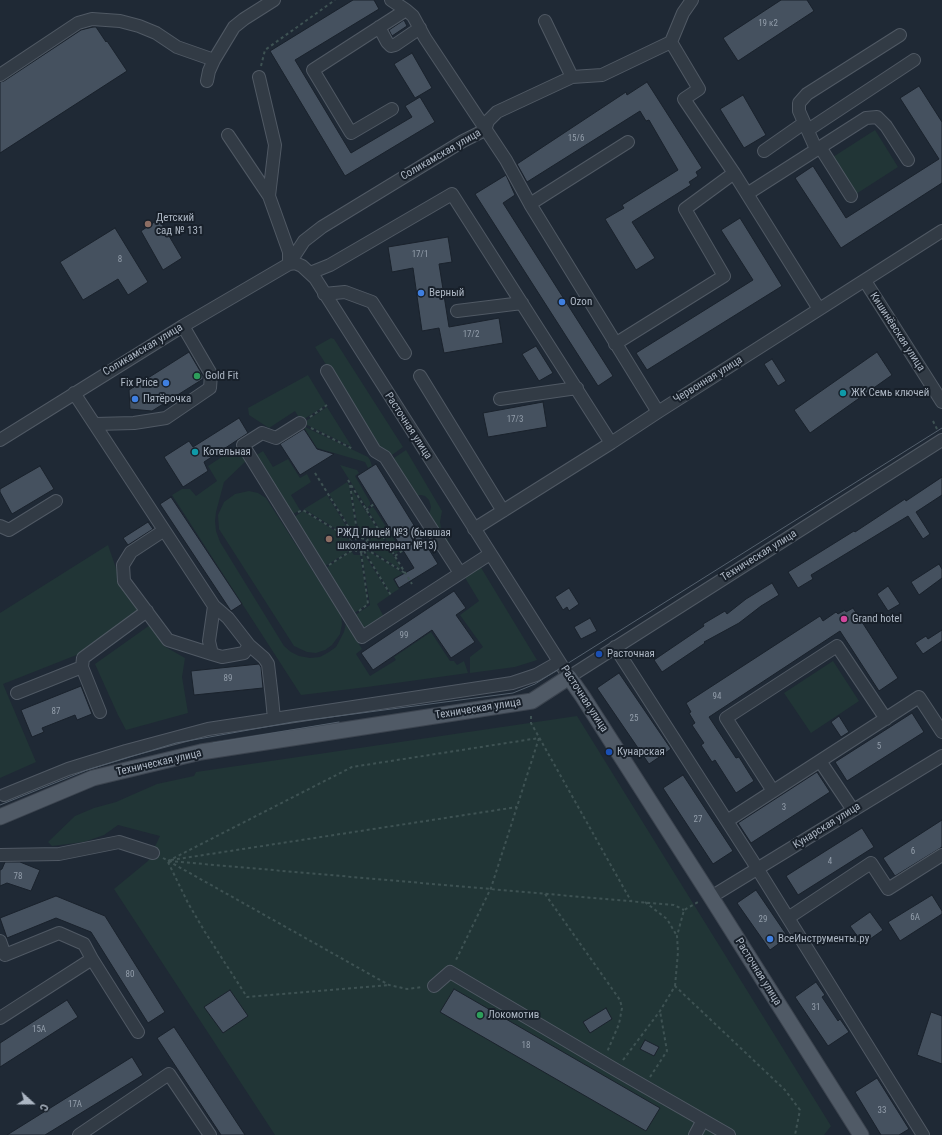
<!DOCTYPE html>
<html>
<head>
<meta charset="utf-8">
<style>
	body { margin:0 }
	#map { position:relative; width:942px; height:1135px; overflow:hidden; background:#1f2935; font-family:"Roboto Condensed",sans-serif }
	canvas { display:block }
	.north { position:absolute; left:12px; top:1083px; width:40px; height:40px; -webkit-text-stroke:3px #18202a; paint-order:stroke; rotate:111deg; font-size:11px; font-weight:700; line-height:16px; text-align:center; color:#acb6c3 }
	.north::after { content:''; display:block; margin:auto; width:14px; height:18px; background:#acb6c3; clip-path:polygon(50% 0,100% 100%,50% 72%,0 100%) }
</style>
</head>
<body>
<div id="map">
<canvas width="942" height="1135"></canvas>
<div class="north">С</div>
</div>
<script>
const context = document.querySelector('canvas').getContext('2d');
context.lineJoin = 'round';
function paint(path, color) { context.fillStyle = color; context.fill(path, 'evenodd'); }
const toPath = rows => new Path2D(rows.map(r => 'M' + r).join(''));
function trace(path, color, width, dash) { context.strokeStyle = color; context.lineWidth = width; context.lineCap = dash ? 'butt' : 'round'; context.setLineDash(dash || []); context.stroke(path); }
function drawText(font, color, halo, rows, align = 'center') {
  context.font = font + ' "Roboto Condensed",sans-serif'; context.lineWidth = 4; context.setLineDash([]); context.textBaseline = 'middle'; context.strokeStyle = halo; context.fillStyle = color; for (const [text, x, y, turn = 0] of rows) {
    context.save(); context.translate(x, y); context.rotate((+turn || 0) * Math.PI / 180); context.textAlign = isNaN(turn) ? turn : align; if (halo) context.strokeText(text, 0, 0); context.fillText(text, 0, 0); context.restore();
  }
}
const green = toPath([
	[875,130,898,167,856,194,833,157],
	[331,338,334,339,403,447,389,457,380,450,315,347],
	[308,375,326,405,301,421,295,411,269,428,249,415,248,408],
	[327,407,352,447,303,423],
	[303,426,368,457,370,460,372,466,368,468,365,462,317,448],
	[237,447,246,461,224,482,216,512,215,521,216,531,220,542,284,646,291,652,299,656,310,658,320,657,329,652,336,647,344,632,346,623,362,649,356,654,370,676,396,660,394,657,431,632,450,661,454,661,457,665,464,661,468,673,367,687,301,695,172,495,182,489,190,489,196,496,217,481,208,466],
	[406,450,442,511,440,522,441,528,451,546,449,547,440,531,436,531,429,515,431,507,429,500,425,496,421,495,414,496,391,460],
	[263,451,273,467,288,459,300,478,307,474,311,482,291,495,300,510,293,514,255,456],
	[340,465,357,470,359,473,355,476,370,502,370,505,367,508],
	[347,482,349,485,357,535,355,535,329,494],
	[351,488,379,532,368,539,363,535,359,534],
	[249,491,258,493,266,498,341,615,342,624,340,634,332,645,325,650,316,653,307,652,294,646,219,529,218,515,224,502,235,494],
	[327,495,353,537,351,538,304,509],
	[372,507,374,508,399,547,398,549,399,551,395,554,368,510],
	[303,511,350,540,351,550,325,566,294,517],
	[380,534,402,570,369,549,369,540],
	[108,545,122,586,139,611,79,654,3,684,36,762,0,778,0,613],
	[351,551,354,555,360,555,368,604,353,614,326,568],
	[368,551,403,573,393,579,399,589,391,594,366,553],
	[364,554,390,595,377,604,384,617,363,631,354,616,370,605,362,555],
	[480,566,537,660,515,667,470,673,470,657,483,647,460,615,479,601,464,576],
	[150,625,164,646,185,658,182,677,188,713,126,730,118,715,95,664],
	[833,661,859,701,811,733,784,693],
	[577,716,831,1126,824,1135,275,1135,114,889,148,861,160,836,118,825,104,835,84,842,52,846,48,842,75,816,94,808,116,802,157,784,194,776,196,772]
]);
const building = toPath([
	[353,0,374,0,379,9,295,60,351,153,412,117,405,106,420,97,435,122,345,176,270,51,353,0],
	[781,0,807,0,814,11,738,61,723,38,781,0],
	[404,20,407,26,392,36,389,30,404,20],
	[93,27,96,27,106,42,107,41,127,71,0,153,0,82,4,81,81,30,93,27],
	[412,53,432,88,415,98,394,64,412,53],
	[647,82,702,168,696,172,698,176,689,182,691,185,632,222,655,258,636,270,605,219,624,208,622,205,678,170,649,120,646,121,640,111,527,182,517,164,626,92,627,95,647,82],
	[919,86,942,122,942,183,841,248,795,178,813,166,846,218,939,159,900,98,919,86],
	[743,95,766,135,744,148,720,109,743,95],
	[506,175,515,195,503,203,613,376,598,386,475,194,506,175],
	[740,218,782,286,647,370,636,353,753,280,721,230,740,218],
	[159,219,182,258,163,270,141,231,159,219],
	[115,228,148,282,128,295,118,279,83,300,60,262,115,228],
	[448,237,452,262,439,264,449,327,499,318,503,343,444,353,439,328,422,331,413,268,392,272,388,247,448,237],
	[536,346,553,373,539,381,522,354,536,346],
	[189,352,203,376,203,379,152,411,130,409,129,390,189,352],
	[877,352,892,375,810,433,794,410,877,352],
	[772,359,786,381,778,386,764,364,772,359],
	[543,402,547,427,488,437,483,413,543,402],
	[239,418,248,433,204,462,208,471,183,487,164,457,189,441,193,447,239,418],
	[304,429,317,449,334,454,300,475,280,444,304,429],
	[376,464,438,564,399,588,394,579,414,568,357,476,376,464],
	[40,466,54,489,12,514,0,492,0,489,40,466],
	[942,477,942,495,916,512,930,534,923,539,908,516,811,575,813,579,798,588,788,572,854,531,855,532,905,499,906,501,942,477],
	[171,497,242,604,231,611,160,504,171,497],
	[148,522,153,529,128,545,123,538,148,522],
	[939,564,942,569,942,578,919,595,911,582,939,564],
	[772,583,779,595,761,606,739,623,704,642,705,643,662,672,654,660,704,626,703,624,725,611,727,614,746,599,772,583],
	[888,586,900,604,888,611,877,594,888,586],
	[569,588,579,604,569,611,567,607,563,610,555,597,569,588],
	[454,591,466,608,456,615,475,642,451,658,432,630,373,670,361,653,454,591],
	[853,608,898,678,879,691,840,631,709,717,736,758,739,757,754,781,736,793,715,760,712,762,701,745,704,743,692,725,695,723,689,713,691,712,686,703,820,616,823,621,836,612,838,614,845,610,846,612,853,608],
	[590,618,597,631,581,639,574,627,590,618],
	[942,630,942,641,923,654,915,643,926,636,928,639,942,630],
	[259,664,261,667,263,688,194,695,191,671,259,664],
	[619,673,671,749,649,764,597,688,619,673],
	[81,686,92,714,77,720,75,715,42,728,44,732,32,737,21,710,81,686],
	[912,713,924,732,847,781,835,762,912,713],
	[839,716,849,732,841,737,831,722,839,716],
	[817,772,830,792,751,843,738,823,817,772],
	[683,775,733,851,713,864,663,788,683,775],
	[942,820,942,847,895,876,883,858,942,820],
	[862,828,874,847,798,895,786,876,862,828],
	[5,862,20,862,40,870,31,891,7,883,0,886,0,870,2,869,5,862],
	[756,890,788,937,770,950,737,903,756,890],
	[932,895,942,911,942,914,900,941,888,922,932,895],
	[56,896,105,916,165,1012,148,1023,91,932,56,918,7,938,0,918,56,896],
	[870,912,883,930,863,944,850,926,870,912],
	[816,982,825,995,822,997,838,1021,840,1019,849,1032,828,1046,795,997,816,982],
	[454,989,660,1108,646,1131,440,1012,454,989],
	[230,990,248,1016,223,1033,204,1007,230,990],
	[67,1000,78,1017,0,1067,0,1043,67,1000],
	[606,1008,612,1019,590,1033,583,1022,606,1008],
	[931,1012,942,1016,942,1064,917,1055,931,1012],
	[174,1027,245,1135,221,1135,157,1038,174,1027],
	[645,1040,659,1047,654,1056,640,1049,645,1040],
	[132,1057,143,1075,45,1135,7,1135,132,1057],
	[877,1078,909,1129,899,1135,881,1135,855,1092,877,1078]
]);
const path = toPath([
	[261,66,265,50,335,0],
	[310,417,327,405],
	[933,421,938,431],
	[311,428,353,449],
	[315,473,356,539],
	[348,480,412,584],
	[350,485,358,538],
	[366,510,374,504],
	[298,512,303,510,354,541],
	'353 545a7 7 0 1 1 14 0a7 7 0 1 1-14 0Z',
	[366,541,380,532],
	[366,549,405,573],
	[364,551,392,597],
	[395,556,403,550],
	[329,565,354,549],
	[359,611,368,604,361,552],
	[531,716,531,723,631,901],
	[163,858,389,985,407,989,422,987],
	[171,860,517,807],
	[168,861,352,767,539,738,491,888,455,962],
	[169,861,674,905,684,910],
	[168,862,188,903,205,932,247,997,389,985],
	[545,894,620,1000,622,1008,619,1024,607,1052],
	[645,902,667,919,677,936],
	[675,986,678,952,677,936,684,910,698,902],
	[623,1060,660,1011,675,986,785,1090,800,1110,795,1135],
	[650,1077,667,1051,660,1011]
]);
const minor = toPath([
	[391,0,406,10],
	[545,21,572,77],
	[379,27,387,42,391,46,395,45,420,28],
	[671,42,699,89,684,99,734,173,819,309],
	[0,75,78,23,92,19,120,21,139,26,156,33,177,47,214,60],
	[259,77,275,145,269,196],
	[207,81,209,71,214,60,234,27,244,19,274,0],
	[392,109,351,133,313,70,406,10,413,16,425,38,506,160,530,204,628,142],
	[808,130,914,60],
	[228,135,269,196,289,252,289,264],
	[820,147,851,196],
	[816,149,799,111,799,103,807,94,900,35],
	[764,151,804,123],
	[747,194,866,118,877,117,886,126,908,160],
	[530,204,658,412],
	[289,264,304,241,322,227,463,141,485,130,488,121,497,112,572,77,602,75,671,42,683,13,692,0],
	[310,273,330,265,452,194,611,443],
	[865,281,942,402],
	[324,294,345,292,372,302,405,353],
	[457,311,522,303],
	[615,344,724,276,685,209,734,173],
	[327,371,375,451,385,457,460,573],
	[420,376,503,511],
	[74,393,214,606,209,641,212,654,222,657,244,653,249,645,228,618,214,606],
	[500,399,577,388],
	[300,423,276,438,262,433,243,445,362,637,490,554],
	[95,424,134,423,166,418,210,388,211,374,183,326],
	[0,440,183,326,289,264,295,263,302,266,315,278,569,677,942,440],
	[0,526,9,530,56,501],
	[474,529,611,443,658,412,942,231],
	[163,531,131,552,123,565,124,581,168,640,212,654],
	[249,645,264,658,268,664,272,698,274,719],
	[615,647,752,860,923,1135],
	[17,693,82,667],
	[100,712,82,667,83,658,147,611],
	[820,761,853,810],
	[773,791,726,718,837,646,886,719],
	[4,795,68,769,126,751,208,729,512,683,536,675,559,662],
	[727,821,919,697,942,732],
	[0,855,59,854,119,842,153,853],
	[711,897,942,756],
	[788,918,871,863,888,889,942,855],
	[0,941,5,955,59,933,84,944,92,959,0,1018],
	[92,959,138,1032],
	[434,986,450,972,616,1070,729,1135],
	[79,1135,169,1074,210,1135],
	[695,1135,703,1120]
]);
const major = toPath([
	[0,817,93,778,201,752,532,701,569,677,583,697,711,897,861,1135]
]);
const tram = toPath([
	[213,743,339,722],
	[0,805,87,770,176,743,293,722,513,693,535,684,942,428]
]);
const markers = [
	[148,224,4,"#8d6e63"],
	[421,293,4,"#3f7fe0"],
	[562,302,4,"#3f7fe0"],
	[197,376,4,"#2e9e5b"],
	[166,383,4,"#3f7fe0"],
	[843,393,4,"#0f9aa8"],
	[135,399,4,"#3f7fe0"],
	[195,452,4,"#0f9aa8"],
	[329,539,4,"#8d6e63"],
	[844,619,4,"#d1479c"],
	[599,654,4,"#1a4fb4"],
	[609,752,4,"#1a4fb4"],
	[770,939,4,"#3f7fe0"],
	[480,1015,4,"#2e9e5b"]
];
const numberNames = [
	["19 к2",768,24],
	["15/6",576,139],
	["17/1",420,255],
	["8",120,260],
	["17/2",471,335],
	["17/3",515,420],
	["99",404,636],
	["89",228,679],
	["94",717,697],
	["87",56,712],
	["25",634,719],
	["5",879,747],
	["3",784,808],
	["27",698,820],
	["6",913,852],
	["4",830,862],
	["78",18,877],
	["6А",915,918],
	["29",763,920],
	["80",130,975],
	["31",816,1008],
	["15А",39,1030],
	["18",526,1046],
	["17А",75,1105],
	["33",882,1111]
];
const streetNames = [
	["Соликамская улица",441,155,-30],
	["Кишинёвская улица",897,332,57],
	["Соликамская улица",143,350,-31],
	["Червонная улица",708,380,-32],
	["Расточная улица",408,426,57],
	["Техническая улица",759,556,-32],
	["Расточная улица",584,699,57],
	["Техническая улица",478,709,-9],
	["Техническая улица",159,763,-13],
	["Кунарская улица",827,826,-32],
	["Расточная улица",758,972,58]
];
const poiNames = [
	["Детский",156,218],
	["сад № 131",156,231],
	["Верный",429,293],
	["Ozon",570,302],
	["Gold Fit",205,376],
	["Fix Price",158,383,"right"],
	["ЖК Семь ключей",851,393],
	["Пятёрочка",143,399],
	["Котельная",203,452],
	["РЖД Лицей №3 (бывшая",337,533],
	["школа-интернат №13)",337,546],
	["Grand hotel",852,619],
	["Расточная",607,654],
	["Кунарская",617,752],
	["ВсеИнструменты.ру",778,939],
	["Локомотив",488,1015]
];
paint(green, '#213536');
paint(building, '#45515f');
trace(building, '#1a222c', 1);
trace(minor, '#505964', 14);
trace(major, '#3c444f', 17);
trace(path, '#3e5253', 2, [3, 3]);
trace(minor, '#323b45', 12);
trace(major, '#505a66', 15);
trace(tram, '#54606d', 1);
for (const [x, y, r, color] of markers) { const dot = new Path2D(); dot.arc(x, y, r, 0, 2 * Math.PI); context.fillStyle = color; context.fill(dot); trace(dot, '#18202a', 1.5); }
drawText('9px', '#929daa', null, numberNames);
drawText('11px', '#acb6c3', '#18202a', streetNames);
drawText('11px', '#acb6c3', '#18202a', poiNames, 'left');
</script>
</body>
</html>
